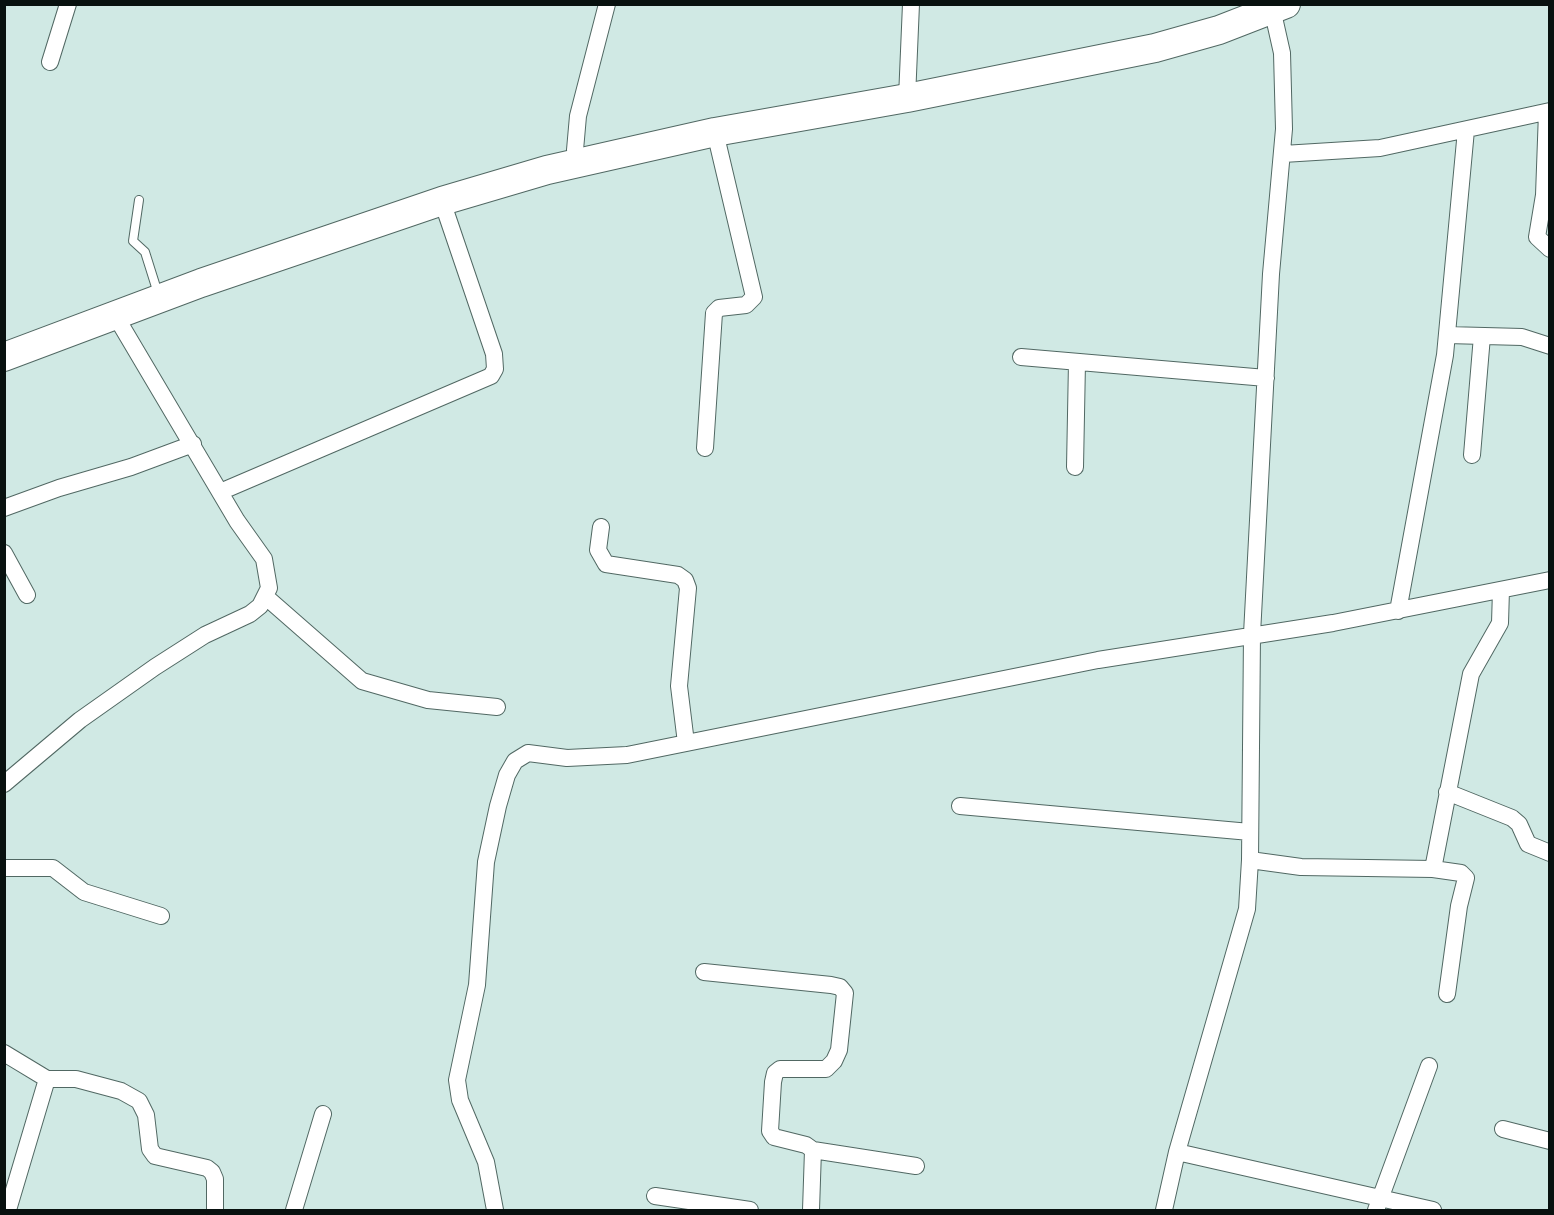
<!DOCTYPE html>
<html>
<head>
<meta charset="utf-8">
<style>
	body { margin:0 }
	#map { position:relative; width:1554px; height:1215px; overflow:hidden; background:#d0e9e4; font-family:"PT Sans",sans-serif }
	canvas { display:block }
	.frame { position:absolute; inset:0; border:6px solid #08110f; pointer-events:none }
</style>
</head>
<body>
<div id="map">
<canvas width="1554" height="1215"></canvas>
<div class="frame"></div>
</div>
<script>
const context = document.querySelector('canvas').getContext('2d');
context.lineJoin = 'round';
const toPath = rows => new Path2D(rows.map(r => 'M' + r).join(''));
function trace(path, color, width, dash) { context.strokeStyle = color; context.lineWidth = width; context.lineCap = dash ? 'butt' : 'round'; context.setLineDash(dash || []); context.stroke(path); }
const service = toPath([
	[139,200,133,241,145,252,156,287]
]);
const minor = toPath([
	[50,62,68,4],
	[907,98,911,4],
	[1547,112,1544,195,1537,237,1550,249],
	[575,150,578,116,607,4],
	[1283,154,1380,148,1550,111],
	[1447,335,1522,337,1550,346],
	[1021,357,1266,378],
	[705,448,714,313,719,308,746,305,754,297,715,132],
	[1472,455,1482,336],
	[1075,467,1077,362],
	[220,492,491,376,495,369,494,354,442,201],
	[4,508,59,488,131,467,193,444],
	[601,527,598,550,606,564,678,575,685,580,688,588,679,686,686,743],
	[4,553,27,595],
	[266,597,362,681,428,700,497,707],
	[1398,611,1445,355,1466,130],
	[4,784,80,720,155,667,205,635,250,614,260,606,269,588,264,559,237,521,115,315],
	[1447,792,1512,818,1519,824,1528,844,1550,853],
	[960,806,1250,832],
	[1250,860,1301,867,1433,869,1461,873,1466,878,1459,906,1447,994],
	[4,868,53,868,84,892,161,916],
	[1433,869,1471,674,1500,623,1501,590],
	[704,972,831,985,840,987,845,993,839,1050,834,1061,826,1069,780,1069,775,1073,773,1082,770,1131,774,1137,806,1145,813,1150,811,1210],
	[4,1053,47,1079,76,1079,121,1091,139,1101,146,1115,150,1149,155,1156,207,1168,212,1172,215,1179,215,1210],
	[1503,1129,1550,1141],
	[813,1150,916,1166],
	[1177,1152,1433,1210],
	[655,1196,750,1210],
	[8,1210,47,1079],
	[294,1210,323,1114],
	[495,1210,486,1162,460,1100,457,1080,477,985,486,862,498,806,507,775,515,761,528,753,567,758,627,755,1098,660,1333,623,1550,580],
	[1164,1210,1177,1152,1247,909,1250,860,1252,634,1271,274,1284,129,1282,53,1271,4],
	[1376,1210,1429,1066]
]);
const trunk = toPath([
	[4,357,201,283,442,201,547,170,715,132,907,98,1155,48,1219,30,1286,4]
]);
trace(service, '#516863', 10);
trace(minor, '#516863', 18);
trace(trunk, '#516863', 30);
trace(service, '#fff', 8);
trace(minor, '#fff', 16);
trace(trunk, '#fff', 28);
</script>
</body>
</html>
